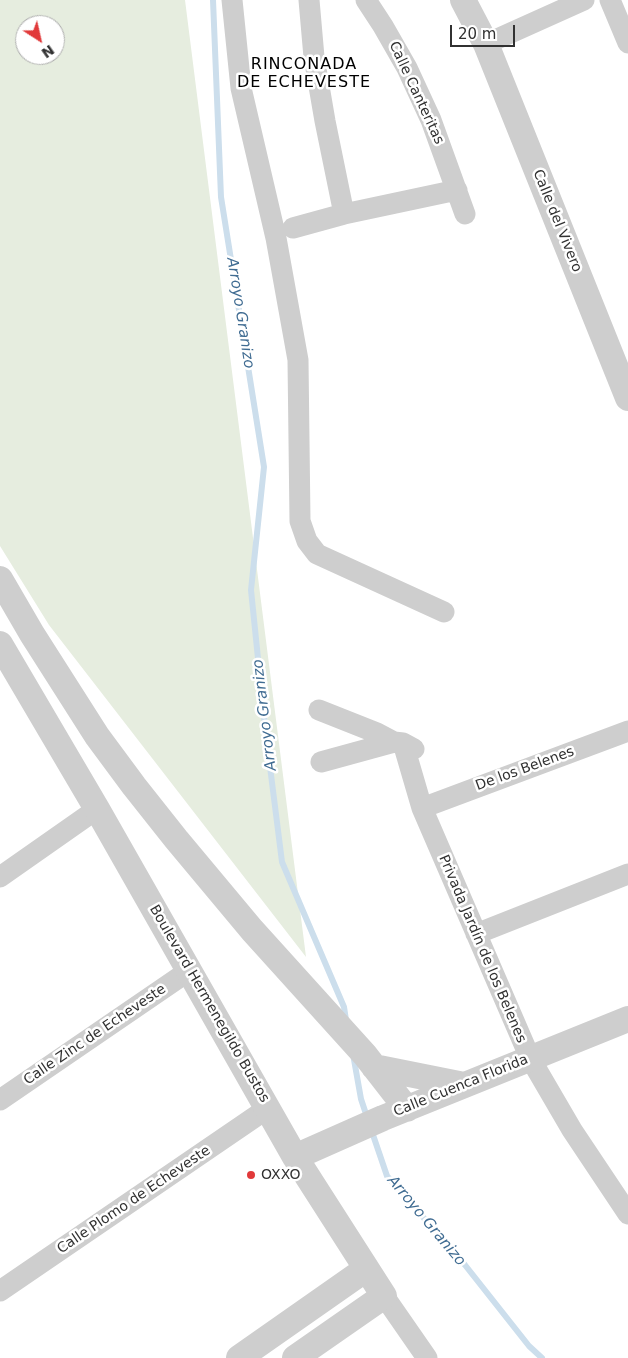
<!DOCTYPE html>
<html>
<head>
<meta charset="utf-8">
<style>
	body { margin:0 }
	#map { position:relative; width:628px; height:1358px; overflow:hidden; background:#fff; font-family:"DejaVu Sans",sans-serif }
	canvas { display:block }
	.north { position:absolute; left:15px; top:15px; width:50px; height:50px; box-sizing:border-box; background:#fff; border:1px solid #adadad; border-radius:50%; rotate:145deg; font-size:14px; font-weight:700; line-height:20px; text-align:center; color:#313131 }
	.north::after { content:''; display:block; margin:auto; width:18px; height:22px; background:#e1393a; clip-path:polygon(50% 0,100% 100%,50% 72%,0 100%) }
	.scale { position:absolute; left:450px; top:25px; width:65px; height:22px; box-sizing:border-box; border:2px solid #313131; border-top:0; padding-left:6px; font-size:15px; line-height:18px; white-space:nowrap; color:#313131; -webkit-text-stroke:4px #fff; paint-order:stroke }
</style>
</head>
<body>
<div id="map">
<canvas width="628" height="1358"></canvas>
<div class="north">N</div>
<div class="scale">20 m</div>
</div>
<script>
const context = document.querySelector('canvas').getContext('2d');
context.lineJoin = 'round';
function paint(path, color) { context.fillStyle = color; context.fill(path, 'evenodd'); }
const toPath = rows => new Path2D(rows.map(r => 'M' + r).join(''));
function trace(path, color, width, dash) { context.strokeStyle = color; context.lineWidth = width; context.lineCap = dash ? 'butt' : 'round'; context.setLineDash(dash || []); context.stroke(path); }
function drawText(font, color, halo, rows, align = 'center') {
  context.font = font + ' "DejaVu Sans",sans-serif'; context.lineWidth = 5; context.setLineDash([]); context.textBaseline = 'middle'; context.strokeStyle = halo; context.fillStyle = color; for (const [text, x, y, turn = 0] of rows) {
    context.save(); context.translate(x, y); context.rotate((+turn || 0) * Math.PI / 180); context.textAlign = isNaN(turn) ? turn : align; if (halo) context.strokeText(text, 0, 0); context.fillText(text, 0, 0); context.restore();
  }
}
const green = toPath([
	[0,0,185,0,306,957,49,625,0,546],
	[25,25,55,25,55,55,25,55]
]);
const stream = toPath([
	[213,0,221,197,264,467,251,590,265,727,282,862,344,1007,346,1020],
	[353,1054,361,1099,368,1120],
	[371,1129,387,1176,465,1265,529,1346,542,1358]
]);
const minor = toPath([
	[232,0,241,88,276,238,298,360,300,521,307,541,317,554,444,612],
	[309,0,314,57,325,121,344,214],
	[366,0,383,26,407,68,431,120,465,214],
	[610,0,628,43],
	[486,44,584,0],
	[293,228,344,214,457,190],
	[319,710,377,733,394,742],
	[403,743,422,808,530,1058,572,1130,628,1214],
	[321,762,394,742,403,743,414,749],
	[422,808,628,731],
	[0,877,97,809],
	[476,934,628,874],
	[0,1100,190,970],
	[0,1291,268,1108],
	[384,1296,427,1358]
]);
const tertiary = toPath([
	[463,0,486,44,628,398],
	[0,579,32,634,97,736,134,786,176,839,252,930,365,1055,407,1109],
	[0,644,97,809,295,1157,384,1296,295,1358],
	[374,1067,464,1085],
	[295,1157,383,1118,628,1019],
	[239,1358,366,1269]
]);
const markers = [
	[251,1175,5,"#e1393a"]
];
const streetNames = [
	["Calle Canteritas",416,93,65],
	["Calle del Vivero",557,221,68],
	["De los Belenes",525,769,-20],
	["Privada Jardín de los Belenes",482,949,67],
	["Boulevard Hermenegildo Bustos",209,1004,60],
	["Calle Zinc de Echeveste",95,1035,-34],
	["Calle Cuenca Florida",461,1086,-22],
	["Calle Plomo de Echeveste",134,1200,-34]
];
const poiNames = [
	["OXXO",261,1175]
];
const waterNames = [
	["Arroyo Granizo",240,313,81],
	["Arroyo Granizo",265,715,-97],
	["Arroyo Granizo",426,1221,50]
];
const quarterNames = [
	["RINCONADA",304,65],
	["DE ECHEVESTE",304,83]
];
paint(green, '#e6eddf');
trace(stream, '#ccdeec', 6);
trace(minor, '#cecece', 21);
trace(tertiary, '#cecece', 26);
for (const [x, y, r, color] of markers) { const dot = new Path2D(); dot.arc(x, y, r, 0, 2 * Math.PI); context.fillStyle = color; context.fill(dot); trace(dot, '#fff', 2); }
drawText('14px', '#313131', '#fff', streetNames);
drawText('14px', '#313131', '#fff', poiNames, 'left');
drawText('italic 15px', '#406c92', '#fff', waterNames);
context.letterSpacing = '1px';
drawText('16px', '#000', '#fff', quarterNames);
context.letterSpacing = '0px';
</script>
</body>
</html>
